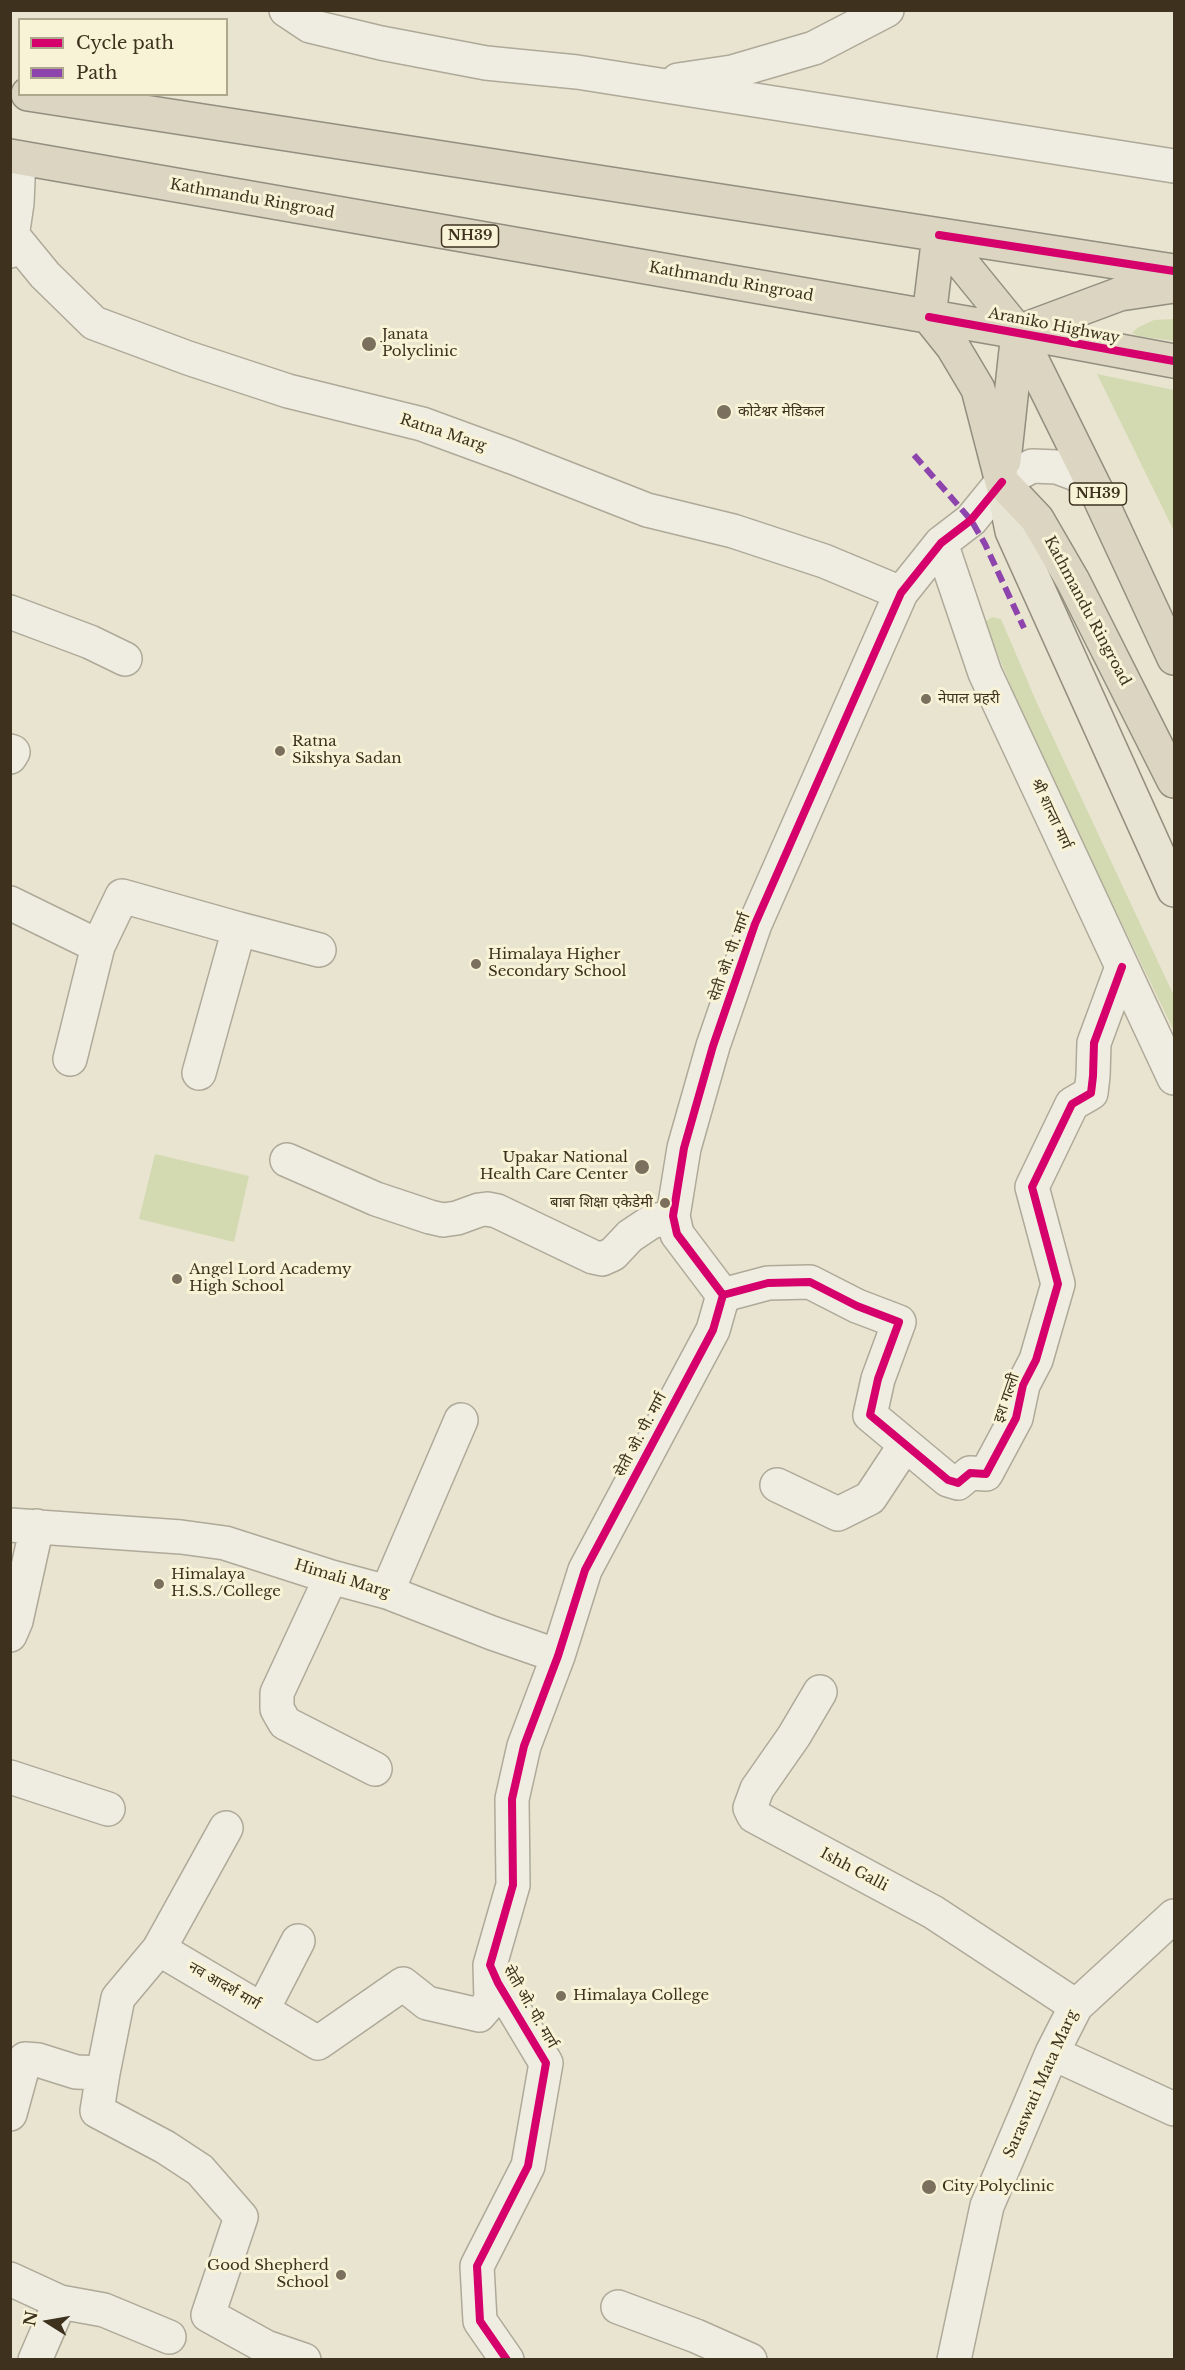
<!DOCTYPE html>
<html>
<head>
<meta charset="utf-8">
<style>
	body { margin:0 }
	#map { position:relative; width:1185px; height:2370px; overflow:hidden; background:#e8e4d0; font-family:"Libre Baskerville",serif }
	canvas { display:block }
	.frame { position:absolute; inset:0; border:12px solid #3e321f; pointer-events:none }
	.legend { position:absolute; left:18px; top:18px; width:210px; height:78px; box-sizing:border-box; background:#f8f3d6; border:2px solid #aea68d; margin:0; padding:8px 10px; list-style:none; font-size:18px; color:#3e321f }
	.legend li { display:flex; align-items:center; gap:12px; height:30px }
	.legend b { width:30px; border:2px solid #aea68d }
	.north { position:absolute; left:18px; top:2292px; width:60px; height:60px; -webkit-text-stroke:4px #f8f3d6; paint-order:stroke; rotate:281deg; font-size:16px; font-weight:700; line-height:24px; text-align:center; color:#3e321f }
	.north::after { content:''; display:block; margin:auto; width:21px; height:27px; background:#3e321f; clip-path:polygon(50% 0,100% 100%,50% 72%,0 100%) }
</style>
</head>
<body>
<div id="map">
<canvas width="1185" height="2370"></canvas>
<div class="frame"></div>
<ul class="legend">
<li><b style="height:8px;background:#d6006c"></b>Cycle path</li>
<li><b style="height:8px;background:#8e44ad"></b>Path</li>
</ul>
<div class="north">N</div>
</div>
<script>
const context = document.querySelector('canvas').getContext('2d');
context.lineJoin = 'round';
function paint(path, color) { context.fillStyle = color; context.fill(path, 'evenodd'); }
const toPath = rows => new Path2D(rows.map(r => 'M' + r).join(''));
function trace(path, color, width, dash) { context.strokeStyle = color; context.lineWidth = width; context.lineCap = dash ? 'butt' : 'round'; context.setLineDash(dash || []); context.stroke(path); }
function drawText(font, color, halo, rows, align = 'center') {
  context.font = font + ' "Libre Baskerville","Noto Sans Devanagari",serif'; context.lineWidth = 6; context.setLineDash([]); context.textBaseline = 'middle'; context.strokeStyle = halo; context.fillStyle = color; for (const [text, x, y, turn = 0] of rows) {
    context.save(); context.translate(x, y); context.rotate((+turn || 0) * Math.PI / 180); context.textAlign = isNaN(turn) ? turn : align; if (halo) context.strokeText(text, 0, 0); context.fillText(text, 0, 0); context.restore();
  }
}
const green = toPath([
	[1174,319,1174,341,1139,336,1132,333,1137,328,1154,320],
	[1097,374,1174,390,1174,531],
	[992,617,1001,619,1036,701,1174,996,1174,1031,1029,732,985,622],
	[155,1154,249,1176,234,1242,139,1219]
]);
const minor = toPath([
	[286,10,310,26,381,43,486,63,577,72,1174,166],
	[678,80,732,72,814,48,887,10],
	[10,235,13,236,45,275,94,323,188,358,288,391,422,424,512,457,647,510,733,531,824,561,901,593],
	[10,251,17,203,19,158],
	[941,543,985,673,1174,1078],
	[10,612,90,642,125,659],
	[10,751,13,752,10,757],
	[10,903,98,946,70,1059],
	[239,929,319,950],
	[98,946,122,896,239,929,199,1073],
	[287,1160,376,1199,430,1217,443,1220,457,1218,479,1210,487,1209,497,1211,593,1257,602,1259,613,1254,630,1236,651,1222,673,1216],
	[723,1295,768,1283,810,1282,857,1306,899,1322,878,1379,870,1415,948,1480,958,1483,970,1473,986,1474,1016,1418,1023,1385,1036,1360,1058,1284,1032,1187,1072,1104,1091,1093,1093,1076,1094,1043,1122,967],
	[777,1485,838,1514,870,1498,905,1445],
	[10,1525,181,1537,225,1543,331,1577,387,1592,492,1633,558,1656],
	[331,1577,277,1693,277,1709,285,1723,375,1769],
	[387,1592,461,1420],
	[10,1635,16,1621,37,1526],
	[820,1692,794,1736,757,1789,750,1808,754,1816,933,1912,1076,2006],
	[10,1777,108,1809],
	[159,1949,226,1828],
	[263,2009,298,1941],
	[1052,2053,1174,2109],
	[103,2073,97,2111,165,2147,200,2170,241,2217,208,2315,266,2347,304,2360],
	[10,2114,25,2059,38,2060,76,2072,103,2073,118,1998,159,1949,318,2043,403,1984,427,2003,479,2015,491,2001,490,1965],
	[10,2279,60,2302,35,2360],
	[60,2302,104,2310,169,2337],
	[618,2307,696,2336,750,2360],
	[507,2360,480,2321,477,2266,528,2166,546,2063,498,1983,490,1965,513,1885,512,1799,524,1746,558,1656,585,1570,713,1330,723,1295,677,1234,673,1216,684,1148,713,1046,755,924,901,593,941,543,971,520,1002,482,1032,466,1057,467,1076,474,1096,490],
	[954,2360,987,2206,1052,2053,1076,2006,1174,1916]
]);
const major = toPath([
	[1002,482,1012,531,1174,890]
]);
const highway = toPath([
	[28,94,1174,271],
	[10,156,1018,332,1174,361],
	[939,235,1018,332,1096,490,1174,658],
	[929,317,953,347,978,389,1002,482,1037,519,1073,581,1174,781],
	[929,317,939,235],
	[1018,332,1120,294,1174,286],
	[1004,461,1018,332]
]);
const quiet = toPath([
	[914,455,971,520,985,544,1024,628]
]);
const cycleway = toPath([
	[939,235,1174,271],
	[929,317,1174,361],
	[723,1295,768,1283,810,1282,857,1306,899,1322,878,1379,870,1415,948,1480,958,1483,970,1473,986,1474,1016,1418,1023,1385,1036,1360,1058,1284,1032,1187,1072,1104,1091,1093,1093,1076,1094,1043,1122,967],
	[507,2360,480,2321,477,2266,528,2166,546,2063,498,1983,490,1965,513,1885,512,1799,524,1746,558,1656,585,1570,713,1330,723,1295,677,1234,673,1216,684,1148,713,1046,755,924,901,593,941,543,971,520,1002,482]
]);
const markers = [
	[369,344,8,"#7a705d"],
	[724,412,8,"#7a705d"],
	[926,699,6,"#7a705d"],
	[280,751,6,"#7a705d"],
	[476,964,6,"#7a705d"],
	[642,1167,8,"#7a705d"],
	[665,1203,6,"#7a705d"],
	[177,1279,6,"#7a705d"],
	[159,1584,6,"#7a705d"],
	[561,1996,6,"#7a705d"],
	[929,2187,8,"#7a705d"],
	[341,2275,6,"#7a705d"]
];
const shields = [
	[470,236,57],
	[1098,494,57]
];
const shieldNames = [
	["NH39",470,236],
	["NH39",1098,494]
];
const streetNames = [
	["Kathmandu Ringroad",252,199,10],
	["Kathmandu Ringroad",731,282,10],
	["Araniko Highway",1054,326,11],
	["Ratna Marg",443,433,18],
	["Kathmandu Ringroad",1087,611,62],
	["श्री शान्ता मार्ग",1051,814,65],
	["सेती ओ. पी. मार्ग",730,957,-70],
	["इश गल्ली",1007,1398,-71],
	["सेती ओ. पी. मार्ग",641,1435,-62],
	["Himali Marg",342,1579,17],
	["Ishh Galli",854,1870,28],
	["नव आदर्श मार्ग",224,1986,30],
	["सेती ओ. पी. मार्ग",530,2007,60],
	["Saraswati Mata Marg",1041,2084,-66]
];
const poiNames = [
	["Janata",382,335],
	["Polyclinic",382,352],
	["कोटेश्वर मेडिकल",738,412],
	["नेपाल प्रहरी",938,699],
	["Ratna",292,742],
	["Sikshya Sadan",292,759],
	["Himalaya Higher",488,955],
	["Secondary School",488,972],
	["Upakar National",628,1158,"right"],
	["Health Care Center",628,1175,"right"],
	["बाबा शिक्षा एकेडेमी",653,1203,"right"],
	["Angel Lord Academy",189,1270],
	["High School",189,1287],
	["Himalaya",171,1575],
	["H.S.S./College",171,1592],
	["Himalaya College",573,1996],
	["City Polyclinic",942,2187],
	["Good Shepherd",329,2266,"right"],
	["School",329,2283,"right"]
];
paint(green, '#d3dab1');
trace(minor, '#aea998', 36);
trace(major, '#938e7f', 36);
trace(highway, '#938e7f', 36);
trace(minor, '#efede2', 33);
trace(major, '#e7e4d3', 33);
trace(highway, '#dbd5c1', 33);
trace(quiet, '#8e44ad', 6, [12, 6]);
trace(cycleway, '#d6006c', 8);
for (const [x, y, r, color] of markers) { const dot = new Path2D(); dot.arc(x, y, r, 0, 2 * Math.PI); context.fillStyle = color; context.fill(dot); trace(dot, '#f8f3d6', 2); }
for (const [x, y, w] of shields) { const box = new Path2D(); box.roundRect(x - w / 2, y - 11, w, 22, 4.5); context.fillStyle = '#f8f3d6'; context.fill(box); trace(box, '#3e321f', 1.5); }
drawText('bold 14px', '#3e321f', null, shieldNames);
drawText('15px', '#3e321f', '#f8f3d6', streetNames);
drawText('15px', '#3e321f', '#f8f3d6', poiNames, 'left');
</script>
</body>
</html>
